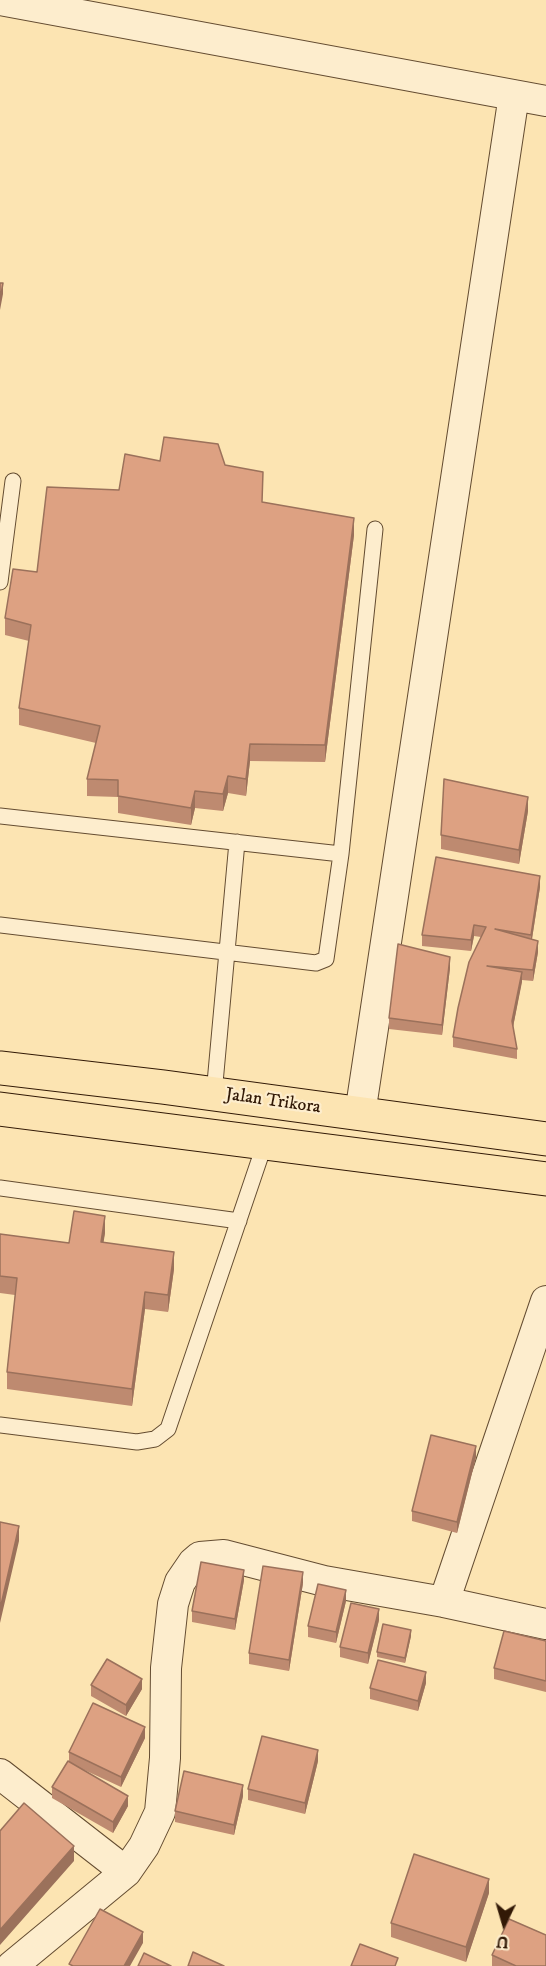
<!DOCTYPE html>
<html>
<head>
<meta charset="utf-8">
<style>
	body { margin:0 }
	#map { position:relative; width:546px; height:1966px; overflow:hidden; background:#fce4b2; font-family:"IM FELL DW Pica",serif }
	canvas { display:block }
	.north { position:absolute; left:474px; top:1894px; width:60px; height:60px; -webkit-text-stroke:4px #fdedcd; paint-order:stroke; rotate:185deg; font-size:16px; font-weight:700; line-height:24px; text-align:center; color:#321906 }
	.north::after { content:''; display:block; margin:auto; width:21px; height:27px; background:#321906; clip-path:polygon(50% 0,100% 100%,50% 72%,0 100%) }
</style>
</head>
<body>
<div id="map">
<canvas width="546" height="1966"></canvas>
<div class="north">U</div>
</div>
<script>
const context = document.querySelector('canvas').getContext('2d');
context.lineJoin = 'round';
const toPath = rows => new Path2D(rows.map(r => 'M' + r).join(''));
function trace(path, color, width, dash) { context.strokeStyle = color; context.lineWidth = width; context.lineCap = dash ? 'butt' : 'round'; context.setLineDash(dash || []); context.stroke(path); }
function paint(path, color) { context.fillStyle = color; context.fill(path, 'evenodd'); }
function drawText(font, color, halo, rows, align = 'center') {
  context.font = font + ' "IM FELL DW Pica",serif'; context.lineWidth = 4.5; context.setLineDash([]); context.textBaseline = 'middle'; context.strokeStyle = halo; context.fillStyle = color; for (const [text, x, y, turn = 0] of rows) {
    context.save(); context.translate(x, y); context.rotate((+turn || 0) * Math.PI / 180); context.textAlign = isNaN(turn) ? turn : align; if (halo) context.strokeText(text, 0, 0); context.fillText(text, 0, 0); context.restore();
  }
}
const service = toPath([
	[0,582,13,481],
	[0,816,341,854],
	[0,925,316,963,326,959,341,854,375,529],
	[214,1094,237,842],
	[0,1188,239,1221],
	[0,1425,137,1442,155,1439,168,1429,265,1143]
]);
const minor = toPath([
	[0,0,546,101],
	[360,1114,514,95],
	[444,1602,546,1301],
	[0,1774,126,1872],
	[12,1966,126,1872,144,1846,160,1812,165,1758,166,1668,173,1604,180,1582,193,1563,200,1557,224,1555,324,1581,444,1602,546,1624]
]);
const primary = toPath([
	[0,1068,163,1087,546,1139],
	[0,1109,546,1179]
]);
const wall = toPath([
	[160,461,225,465,262,502,354,535,325,762,250,761,246,796,228,793,223,811,195,808,191,825,118,813,118,797,87,796,87,779,96,743,19,725,19,708,29,641,5,635,5,618,37,572,119,490],
	[528,811,519,864,441,849,441,835],
	[540,887,532,939,538,952,533,981,522,980,513,1027,517,1049,517,1059,453,1047,453,1037,481,937,474,936,471,951,422,946,422,935],
	[450,968,442,1035,389,1029,389,1018],
	[105,1233,103,1242,174,1269,168,1312,145,1309,132,1406,7,1389,7,1372,15,1295,0,1293,0,1234,69,1243],
	[476,1457,457,1533,412,1521,412,1511],
	[244,1580,235,1630,192,1622,192,1611],
	[303,1583,289,1671,249,1664,249,1653],
	[346,1601,336,1643,308,1637,308,1626],
	[379,1620,368,1664,340,1657,340,1647],
	[411,1636,405,1663,377,1657,377,1652],
	[546,1641,546,1692,494,1679,494,1668],
	[426,1683,418,1711,370,1699,370,1688],
	[91,1685,142,1689,126,1716,91,1696],
	[145,1738,121,1787,80,1768,128,1806,113,1833,52,1798,52,1787,69,1761,69,1752],
	[318,1761,305,1814,248,1800,248,1789],
	[243,1796,234,1835,175,1822,175,1811],
	[489,1893,466,1962,391,1937,391,1923],
	[492,1955,546,1966,492,1966]
]);
const shadedWall = toPath([
	[3,283,3,294,0,310,0,300],
	[354,518,354,535,325,762,325,745],
	[250,744,250,761,246,796,246,779],
	[228,776,228,793,223,811,223,794],
	[195,791,195,808,191,825,191,808],
	[528,797,528,811,519,864,519,850],
	[540,876,540,887,531,945,531,935],
	[474,925,474,936,471,951,471,940],
	[538,941,538,952,533,981,533,970],
	[450,957,450,968,442,1035,442,1025],
	[522,972,522,982,512,1032,512,1021],
	[105,1216,105,1233,101,1259,101,1242],
	[174,1252,174,1269,168,1312,168,1295],
	[145,1292,145,1309,132,1406,132,1389],
	[476,1446,476,1457,457,1533,457,1522],
	[19,1526,19,1541,0,1623,0,1609],
	[244,1570,244,1580,235,1630,235,1619],
	[303,1572,303,1583,289,1671,289,1660],
	[346,1590,346,1601,336,1643,336,1632],
	[379,1609,379,1620,368,1664,368,1653],
	[411,1630,411,1636,405,1663,405,1658],
	[426,1672,426,1683,418,1711,418,1701],
	[142,1679,142,1689,126,1716,126,1705],
	[145,1727,145,1738,121,1787,121,1777],
	[318,1750,318,1761,305,1814,305,1803],
	[243,1785,243,1796,234,1835,234,1825],
	[128,1796,128,1806,113,1833,113,1822],
	[74,1846,74,1861,0,1945,0,1930],
	[489,1879,489,1893,466,1962,466,1947],
	[143,1932,143,1943,130,1966,124,1966]
]);
const building = toPath([
	[0,283,3,283,0,300,0,283],
	[164,437,218,444,225,465,263,472,262,502,354,518,325,745,250,744,246,779,228,776,223,794,195,791,191,808,118,796,118,780,87,779,100,726,19,708,31,625,5,618,13,569,37,572,47,487,119,490,125,454,160,461,164,437],
	[444,779,528,797,519,850,441,835,444,779],
	[436,857,540,876,531,935,495,929,538,941,533,970,487,966,522,972,512,1021,517,1049,453,1037,458,1008,469,962,486,927,474,925,471,940,422,935,436,857],
	[398,944,450,957,442,1025,389,1018,398,944],
	[74,1211,105,1216,101,1242,174,1252,168,1295,145,1292,132,1389,7,1372,17,1278,0,1276,0,1234,69,1243,74,1211],
	[431,1435,476,1446,457,1522,412,1511,431,1435],
	[0,1522,19,1526,0,1609,0,1522],
	[201,1562,244,1570,235,1619,192,1611,201,1562],
	[263,1566,303,1572,289,1660,249,1653,263,1566],
	[318,1584,346,1590,336,1632,308,1626,318,1584],
	[351,1603,379,1609,368,1653,340,1647,351,1603],
	[383,1624,411,1630,405,1658,377,1652,383,1624],
	[504,1631,546,1641,546,1681,494,1668,504,1631],
	[107,1659,142,1679,126,1705,91,1685,107,1659],
	[378,1660,426,1672,418,1701,370,1688,378,1660],
	[93,1703,145,1727,121,1777,69,1752,93,1703],
	[262,1736,318,1750,305,1803,248,1789,262,1736],
	[68,1761,128,1796,113,1822,52,1787,68,1761],
	[184,1771,243,1785,234,1825,175,1811,184,1771],
	[24,1803,74,1846,0,1930,0,1831,24,1803],
	[414,1854,489,1879,466,1947,391,1923,414,1854],
	[100,1909,143,1932,124,1966,73,1966,69,1964,100,1909],
	[509,1919,546,1935,546,1966,516,1966,492,1955,509,1919],
	[360,1944,398,1958,395,1966,351,1966,360,1944],
	[193,1952,224,1966,188,1966,193,1952],
	[144,1953,171,1966,138,1966,144,1953]
]);
const streetNames = [
	["Jalan Trikora",273,1102,8]
];
trace(service, '#644c31', 17);
trace(minor, '#644c31', 32);
trace(primary, '#321906', 35);
trace(service, '#fdedcd', 15);
trace(minor, '#fdedcd', 30);
trace(primary, '#fce4b2', 33);
paint(wall, '#be8a70');
paint(shadedWall, '#9b715b');
paint(building, '#dda182');
trace(building, '#9b715b', 1.5);
drawText('18px', '#321906', '#fdedcd', streetNames);
</script>
</body>
</html>
